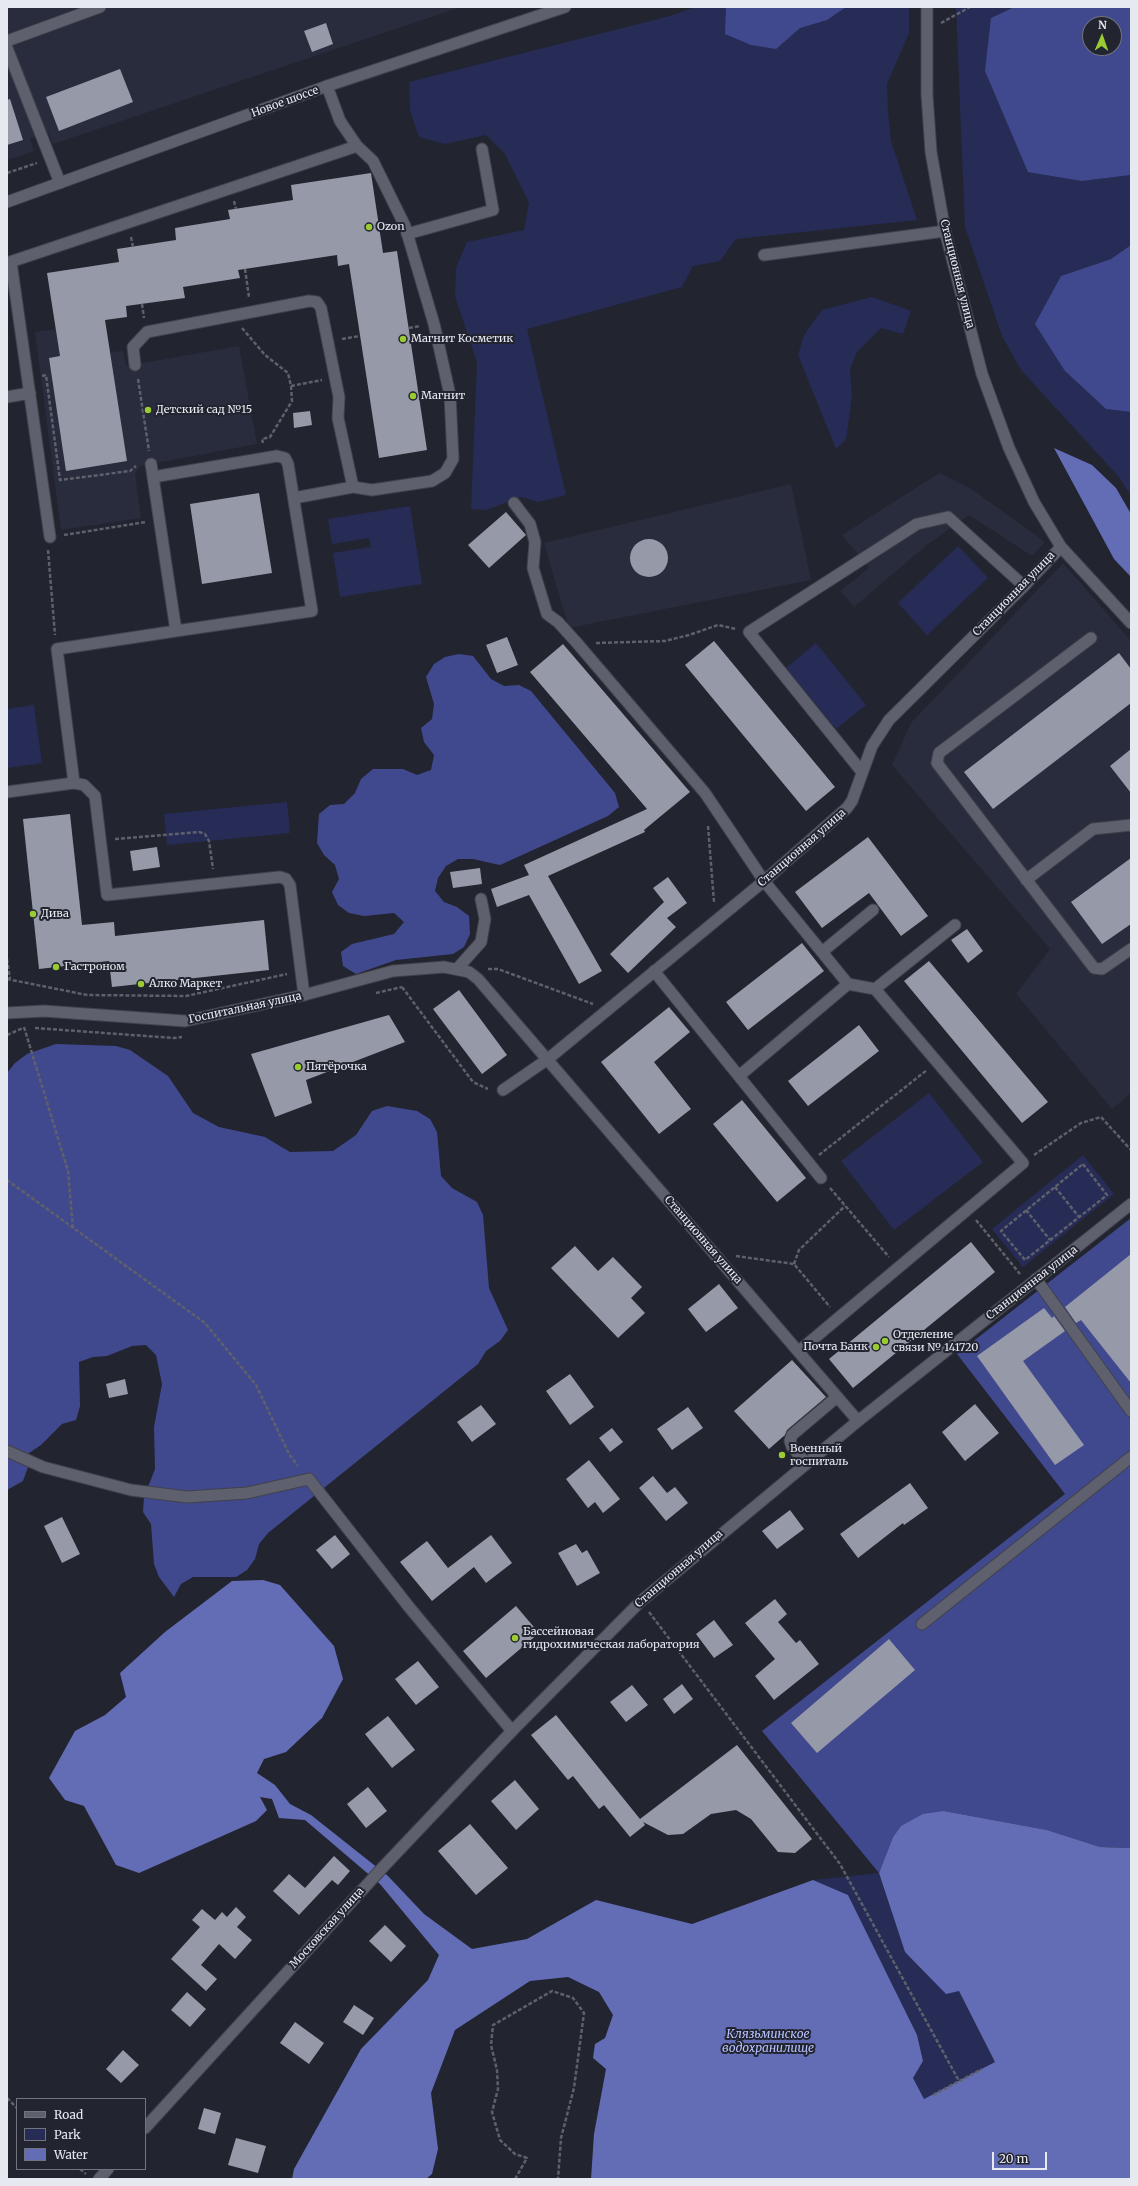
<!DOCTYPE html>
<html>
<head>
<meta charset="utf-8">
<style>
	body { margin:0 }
	#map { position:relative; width:1138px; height:2186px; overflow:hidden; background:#222430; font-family:Merriweather,serif }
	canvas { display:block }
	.frame { position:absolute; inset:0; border:8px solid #e7e9f0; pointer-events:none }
	.legend { position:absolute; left:16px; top:2098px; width:130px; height:72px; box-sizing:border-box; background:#222430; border:1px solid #71737d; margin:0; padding:5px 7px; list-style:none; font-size:12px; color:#e7e9f0 }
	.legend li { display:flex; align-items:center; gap:8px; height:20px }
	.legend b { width:20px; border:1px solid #71737d }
	.north { position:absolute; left:1082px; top:16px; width:40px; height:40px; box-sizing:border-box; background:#222430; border:1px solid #71737d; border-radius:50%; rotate:2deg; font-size:11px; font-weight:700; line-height:16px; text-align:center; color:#e7e9f0 }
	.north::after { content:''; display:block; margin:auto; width:14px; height:18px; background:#9bcb33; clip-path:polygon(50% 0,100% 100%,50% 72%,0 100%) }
	.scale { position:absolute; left:992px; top:2152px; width:55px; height:18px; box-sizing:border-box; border:2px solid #e7e9f0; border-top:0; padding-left:5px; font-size:12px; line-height:14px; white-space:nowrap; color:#e7e9f0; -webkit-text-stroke:3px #222430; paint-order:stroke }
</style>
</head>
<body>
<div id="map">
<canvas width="1138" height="2186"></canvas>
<div class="frame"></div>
<ul class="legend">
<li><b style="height:5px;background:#5e606e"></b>Road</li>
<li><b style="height:11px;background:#272c56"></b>Park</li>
<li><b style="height:11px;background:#636db6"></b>Water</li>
</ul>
<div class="north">N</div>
<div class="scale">20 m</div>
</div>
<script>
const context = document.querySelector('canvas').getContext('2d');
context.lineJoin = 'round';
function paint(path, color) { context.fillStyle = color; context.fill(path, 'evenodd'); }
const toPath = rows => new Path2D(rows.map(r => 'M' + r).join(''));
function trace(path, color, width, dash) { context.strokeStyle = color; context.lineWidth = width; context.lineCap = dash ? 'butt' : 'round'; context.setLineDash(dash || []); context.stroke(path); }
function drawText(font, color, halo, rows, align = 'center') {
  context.font = font + ' Merriweather,serif'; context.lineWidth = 4; context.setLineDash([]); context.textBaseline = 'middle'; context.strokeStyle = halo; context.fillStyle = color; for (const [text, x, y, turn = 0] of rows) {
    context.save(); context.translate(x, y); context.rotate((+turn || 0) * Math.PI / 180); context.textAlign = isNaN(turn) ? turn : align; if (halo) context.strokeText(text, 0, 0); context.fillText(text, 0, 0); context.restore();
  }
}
const built = toPath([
	[7,7,461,7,53,144,48,132,30,139,34,151,7,160],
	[56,329,58,337,107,330,110,352,123,351,126,366,239,346,257,444,140,466,135,474,141,518,61,530,35,332],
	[939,473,973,490,1045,542,1032,556,969,515,927,545,854,607,840,591,869,568,842,535],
	[791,484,811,580,569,628,544,543],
	[1063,563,1131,641,1131,1093,1112,1109,1016,994,1050,949,892,765,911,723]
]);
const green = toPath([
	[695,7,909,7,909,33,887,84,888,112,891,141,917,220,736,239,720,261,693,266,682,287,527,329,566,495,538,502,521,497,486,510,471,509,477,362,455,296,456,268,467,242,524,230,529,203,505,154,486,135,445,144,419,137,410,111,409,82,670,16],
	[956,7,1014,7,991,18,1082,181,1131,175,1131,245,1111,259,1061,276,1065,371,1106,409,1131,412,1131,496,1119,477,1021,370,1002,336,965,227],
	[872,297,911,311,903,334,881,328,857,352,850,369,852,396,846,439,836,449,798,355,804,335,822,310],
	[410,506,422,584,340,597,333,553,371,547,369,538,332,544,328,519],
	[958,546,988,578,927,635,898,603],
	[816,643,866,705,836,729,786,668],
	[34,705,42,763,7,768,7,709],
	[287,802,290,833,167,845,164,814],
	[929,1093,983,1162,894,1230,841,1161],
	[1083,1155,1114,1194,1023,1267,992,1229],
	[879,1873,905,1952,959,1991,995,2062,924,2099,913,2078,923,2061,917,2035,848,1895,813,1880]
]);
const forest = toPath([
	[726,7,846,7,827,20,800,28,776,49,751,45,725,34],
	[1014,7,1131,7,1131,175,1082,181,1028,172,985,71,991,18],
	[1090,24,1114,24,1114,48,1090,48],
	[1131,245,1131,412,1106,409,1065,371,1035,324,1061,276,1111,259],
	[459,654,473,656,491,679,504,686,519,685,531,691,615,793,619,807,608,816,500,865,473,859,458,859,446,866,438,878,435,891,444,902,457,907,469,916,470,934,464,947,453,954,396,960,356,974,343,966,341,952,352,944,394,934,404,922,394,913,364,916,349,913,338,905,332,892,339,879,335,865,324,855,317,843,319,814,330,805,344,804,355,793,361,779,373,769,403,769,417,775,431,770,434,755,424,742,421,728,432,719,434,704,426,677,434,664,445,657],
	[56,1044,116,1046,130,1050,168,1076,193,1113,219,1127,265,1137,290,1152,333,1151,356,1135,372,1111,387,1106,417,1111,430,1119,437,1132,441,1176,452,1188,477,1202,483,1215,489,1288,508,1330,500,1341,486,1351,478,1364,268,1533,259,1544,255,1559,247,1570,236,1577,193,1577,181,1584,174,1597,159,1577,154,1564,151,1524,143,1512,144,1497,155,1469,154,1427,162,1384,156,1355,146,1345,132,1346,107,1356,93,1357,79,1362,80,1406,76,1420,62,1424,41,1445,29,1453,28,1467,23,1481,7,1490,7,1073,15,1063,27,1054],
	[1131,1218,1131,1848,1100,1847,1047,1830,944,1811,901,1826,893,1837,879,1873,762,1731,1065,1494,957,1354]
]);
const water = toPath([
	[1054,448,1092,465,1116,488,1131,514,1131,577,1114,559],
	[263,1580,280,1585,334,1646,343,1679,322,1718,286,1752,264,1759,257,1773,275,1785,290,1804,311,1815,388,1876,424,1914,472,1949,527,1939,596,1900,692,1924,813,1880,848,1895,917,2035,923,2061,913,2078,924,2099,995,2062,959,1991,946,1994,905,1952,879,1873,893,1837,901,1826,923,1814,944,1811,1047,1830,1100,1847,1131,1848,1131,2179,591,2179,594,2134,606,2069,593,2058,595,2044,605,2038,613,2015,599,1992,568,1977,530,1981,455,2030,431,2093,438,2149,432,2174,426,2179,292,2179,294,2169,361,2049,428,1980,439,1955,380,1884,305,1820,279,1818,272,1799,260,1797,267,1810,256,1821,139,1873,116,1865,84,1806,65,1800,49,1778,75,1731,105,1715,126,1697,120,1673,165,1632,232,1581]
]);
const building = toPath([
	[326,23,333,44,312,52,304,31],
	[120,69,133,102,59,131,46,97],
	[10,99,23,140,7,145,7,100],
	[371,173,383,253,397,251,427,450,379,458,349,264,338,266,337,255,238,270,240,278,183,287,185,298,126,306,127,317,105,320,127,461,66,471,49,358,60,356,47,273,119,262,117,249,176,240,175,228,230,219,228,210,293,200,291,185],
	[310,411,312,425,294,428,293,413],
	[259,493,272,573,202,584,190,504],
	[506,512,526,535,489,568,468,545],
	'630 558a19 19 0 1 1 38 0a19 19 0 1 1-38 0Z',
	[507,637,518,665,497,673,486,645],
	[714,641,835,787,806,811,685,665],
	[563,644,690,792,644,830,645,832,548,876,602,971,579,984,529,895,497,907,491,889,529,875,524,865,647,809,530,672],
	[1119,653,1131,669,1131,703,993,809,964,772],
	[1131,749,1131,793,1110,766],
	[70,814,82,925,114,922,115,936,264,920,269,970,112,987,109,961,39,969,23,819],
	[868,837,928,916,901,936,869,893,822,928,795,892],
	[157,847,160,867,133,871,130,851],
	[1131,858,1131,924,1102,944,1071,902],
	[480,868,482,884,453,888,450,872],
	[668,877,687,903,667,918,676,927,628,973,610,954,664,902,653,888],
	[967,929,983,951,968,963,951,940],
	[802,943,824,971,748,1030,726,1002],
	[929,961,1048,1102,1022,1123,904,981],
	[459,990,507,1055,482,1074,433,1009],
	[669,1007,690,1032,654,1062,691,1109,659,1134,601,1062],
	[389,1015,405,1042,306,1080,312,1103,275,1117,251,1054],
	[859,1025,879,1051,808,1106,788,1081],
	[742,1100,806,1178,777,1202,713,1124],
	[971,1242,995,1272,853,1388,829,1359],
	[575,1246,598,1271,613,1257,642,1287,631,1298,645,1313,618,1338,551,1268],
	[1131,1254,1131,1383,1081,1320,1076,1323,1065,1307],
	[719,1284,738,1308,706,1332,688,1309],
	[1044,1308,1052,1318,1054,1316,1065,1331,1023,1361,1084,1445,1055,1465,977,1356],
	[792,1360,826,1397,787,1430,785,1435,769,1449,734,1411],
	[570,1374,594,1407,570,1425,546,1391],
	[125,1379,128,1394,109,1398,106,1384],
	[975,1404,999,1433,965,1461,942,1432],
	[481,1405,496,1424,472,1442,457,1422],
	[688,1407,703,1428,672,1450,657,1429],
	[612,1428,623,1442,610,1452,599,1438],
	[589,1460,620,1499,603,1513,595,1502,588,1508,566,1479],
	[653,1476,667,1493,675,1487,688,1503,666,1521,639,1488],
	[910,1483,928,1508,904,1525,903,1523,858,1558,840,1534],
	[790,1510,804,1529,777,1549,762,1531],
	[62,1517,80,1554,62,1563,44,1526],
	[335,1535,350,1554,332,1569,316,1550],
	[491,1535,512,1563,486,1583,474,1567,432,1601,400,1562,427,1541,448,1568],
	[576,1544,582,1553,587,1550,600,1573,577,1586,558,1553],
	[775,1599,787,1614,778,1622,796,1643,800,1640,819,1664,774,1700,755,1676,775,1659,745,1623],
	[516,1606,539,1633,486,1678,463,1651],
	[714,1620,733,1645,714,1658,696,1634],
	[889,1639,915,1670,817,1753,791,1723],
	[418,1661,439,1687,416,1705,395,1679],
	[682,1684,693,1699,674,1714,663,1699],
	[632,1685,648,1705,626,1722,610,1702],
	[556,1715,640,1819,737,1745,812,1839,795,1853,778,1852,751,1819,736,1810,711,1814,683,1834,668,1835,643,1822,645,1825,630,1837,604,1805,599,1809,573,1776,568,1780,531,1735],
	[388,1716,415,1750,392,1768,365,1734],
	[515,1780,539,1809,516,1830,491,1801],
	[368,1787,387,1811,366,1828,347,1804],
	[470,1824,508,1868,476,1895,438,1851],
	[334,1856,350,1871,338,1885,332,1880,299,1915,273,1891,289,1874,305,1888],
	[236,1907,246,1917,237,1927,252,1940,235,1959,219,1944,201,1965,217,1979,206,1991,171,1959,200,1927,192,1920,202,1909,215,1920,222,1912,227,1917],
	[385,1925,406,1946,391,1962,369,1941],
	[187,1992,206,2009,190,2027,171,2010],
	[354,2005,374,2018,363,2035,343,2022],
	[295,2022,324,2043,309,2064,280,2043],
	[123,2050,139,2065,121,2083,106,2069],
	[204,2108,221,2113,215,2134,198,2129],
	[236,2138,266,2146,258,2173,228,2165]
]);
const path = toPath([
	[941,23,970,7],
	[7,173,37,163],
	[234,201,236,209],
	[131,237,133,247],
	[245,269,249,297],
	[142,304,144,318],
	[242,328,265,355,288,373,291,386,292,401,270,437,262,439,263,443],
	[409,328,420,326],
	[342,339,360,336],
	[42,376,46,375,60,480,130,471,136,466],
	[138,379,149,451],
	[291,386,322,380],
	[64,535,146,522],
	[48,550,55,635],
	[596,643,665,641,689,635,718,625,736,629],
	[708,826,714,902],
	[115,839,199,832,205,834,209,841,213,869],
	[7,959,10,979],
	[488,969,498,969,593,1004],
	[7,979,87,995,186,996,287,974],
	[402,987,473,1082,488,1089],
	[376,993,402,987],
	[24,1027,68,1171,73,1228],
	[35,1028,174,1038,182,1037],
	[7,1035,23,1028],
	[819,1155,927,1070],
	[1034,1155,1081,1123,1101,1117,1131,1150],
	[1083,1164,1107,1195,1025,1260,1001,1231,1083,1164],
	[7,1180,205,1323,256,1385,289,1454,298,1466],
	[1055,1187,1079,1217],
	[830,1188,889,1257],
	[1026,1210,1050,1240],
	[976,1220,1020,1274],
	[736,1256,794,1264,830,1307],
	[794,1264,799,1250,845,1206],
	[649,1612,840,1864,959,2081],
	[933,2095,982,2069],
	[7,2098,17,2108],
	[80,2169,86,2174],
	[515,2179,527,2158,515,2154,500,2140,492,2112,498,2089,497,2070,491,2045,493,2025,552,1991,573,1998,584,2013,574,2088,561,2138,558,2179]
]);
const service = toPath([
	[7,41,100,7],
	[7,48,60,183],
	[407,234,493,210,482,149],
	[764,255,945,231],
	[11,262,50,537],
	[7,263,357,146],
	[135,365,133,347,147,332,309,301,317,302,321,308,339,397,338,418,353,487],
	[7,397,30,393],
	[151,464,153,477],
	[294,498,353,487,372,490,432,481,445,473,453,459,450,395,434,324,405,226,373,161,357,146,340,121,327,86],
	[514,503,530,524,535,542,533,568,547,614,558,622,577,643,705,793,764,881,848,984],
	[1091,638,939,753,937,763,1094,968,1102,969,1131,949],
	[862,772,749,632,917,524,948,517,1024,586],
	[74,783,57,649,176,631,312,611,288,464,285,458,277,456,153,477,176,631],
	[7,792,74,783,84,785,95,796,107,895,280,877,286,879,290,885,304,995],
	[1026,880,1093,829,1131,825],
	[822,952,873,910],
	[457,969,481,942,485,919,481,899],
	[654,971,821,1178],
	[875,989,955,925],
	[739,1076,848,984,875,989,1023,1163,799,1351],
	[503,1090,548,1059],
	[1036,1279,1131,1411],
	[7,1451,43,1467,131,1490,187,1497,247,1493,309,1479,409,1607,512,1731],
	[806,1463,792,1447,790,1441,792,1435,837,1397],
	[922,1624,1131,1457]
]);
const minor = toPath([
	[927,7,927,95,931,152,945,231,982,374,1009,448,1034,502,1061,547,1131,623],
	[7,1013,44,1011,185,1021,304,995,393,971,444,967,469,972,478,979,858,1421],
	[548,1059,764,881,847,808,852,801,872,746,889,720,1024,586,1061,547],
	[145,2128,385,1865,512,1731,640,1602,858,1421,1131,1204],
	[99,2179,108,2169]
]);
const tertiary = toPath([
	[7,202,327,86,565,7]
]);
const markers = [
	[369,227,4,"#9bcb33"],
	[403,339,4,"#9bcb33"],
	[413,396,4,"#9bcb33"],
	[148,410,4,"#9bcb33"],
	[33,914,4,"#9bcb33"],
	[56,967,4,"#9bcb33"],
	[141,984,4,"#9bcb33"],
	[298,1067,4,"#9bcb33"],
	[885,1341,4,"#9bcb33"],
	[876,1347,4,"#9bcb33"],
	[782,1455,4,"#9bcb33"],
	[515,1638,4,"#9bcb33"]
];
const streetNames = [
	["Новое шоссе",285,102,-20],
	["Станционная улица",957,274,76],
	["Станционная улица",1014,594,-46],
	["Станционная улица",802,848,-41],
	["Госпитальная улица",245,1008,-12],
	["Станционная улица",703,1240,49],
	["Станционная улица",1032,1283,-38],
	["Станционная улица",679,1569,-41],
	["Московская улица",327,1928,-48]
];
const poiNames = [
	["Ozon",377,227],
	["Магнит Косметик",411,339],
	["Магнит",421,396],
	["Детский сад №15",156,410],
	["Дива",41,914],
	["Гастроном",64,967],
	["Алко Маркет",149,984],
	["Пятёрочка",306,1067],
	["Отделение",893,1335],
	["связи № 141720",893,1348],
	["Почта Банк",868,1347,"right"],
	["Военный",790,1449],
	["госпиталь",790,1462],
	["Бассейновая",523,1632],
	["гидрохимическая лаборатория",523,1645]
];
const waterNames = [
	["Клязьминское",768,2035],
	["водохранилище",768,2049]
];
paint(built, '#282c3d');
paint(green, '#272c56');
paint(forest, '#41498e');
paint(water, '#636db6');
paint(building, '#969aa8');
trace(service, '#41424b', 13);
trace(minor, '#41424b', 13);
trace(tertiary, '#41424b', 13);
trace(path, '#5e606b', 2.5, [4, 2]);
trace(service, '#5e606e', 11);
trace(minor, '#5e606e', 11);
trace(tertiary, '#5e606e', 11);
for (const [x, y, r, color] of markers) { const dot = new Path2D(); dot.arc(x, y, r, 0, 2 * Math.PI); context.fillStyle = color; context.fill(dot); trace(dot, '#222430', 1.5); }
drawText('11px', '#e7e9f0', '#222430', streetNames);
drawText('11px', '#e7e9f0', '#222430', poiNames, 'left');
drawText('italic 12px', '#b7c3ff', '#222430', waterNames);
</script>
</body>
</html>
